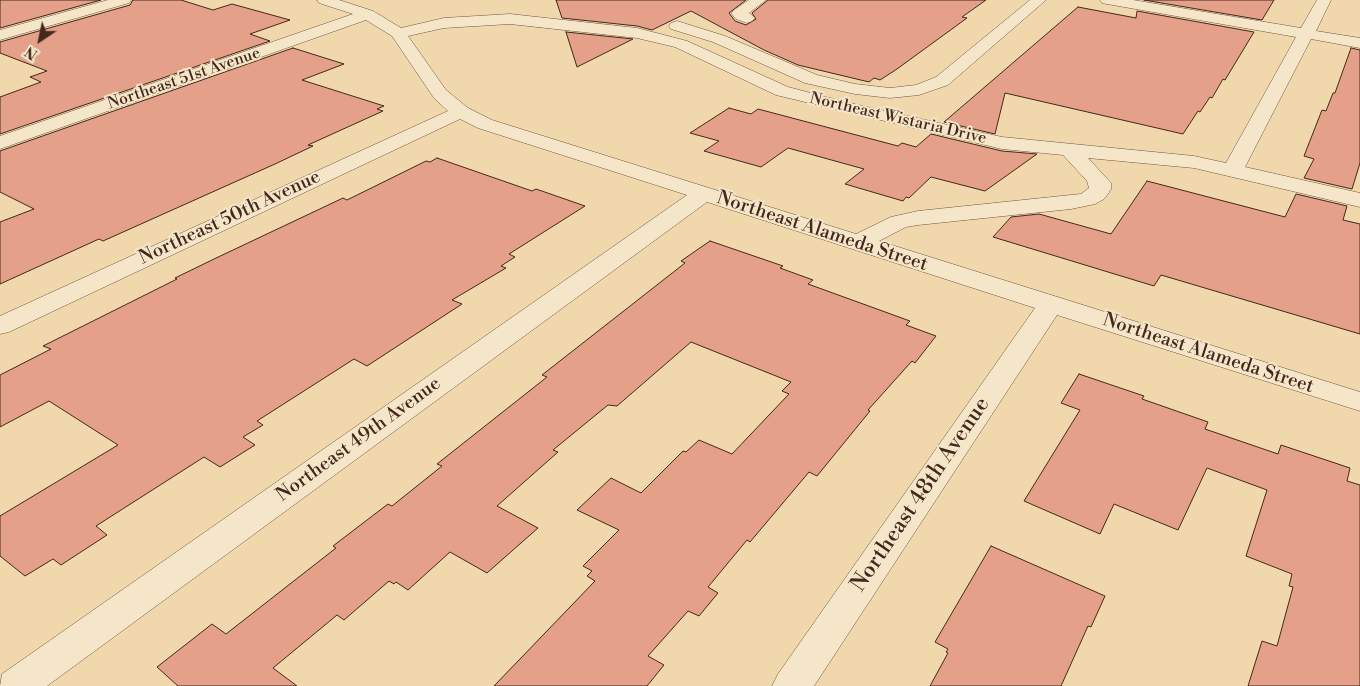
<!DOCTYPE html>
<html>
<head>
<meta charset="utf-8">
<style>
	body { margin:0 }
	#map { position:relative; width:1360px; height:686px; overflow:hidden; background:#f1d8ac; font-family:"Libre Bodoni",serif }
	canvas { display:block }
	.north { position:absolute; left:15px; top:15px; width:50px; height:50px; -webkit-text-stroke:4px #f6e6c9; paint-order:stroke; rotate:214deg; font-size:14px; font-weight:700; line-height:20px; text-align:center; color:#42281d }
	.north::after { content:''; display:block; margin:auto; width:18px; height:22px; background:#42281d; clip-path:polygon(50% 0,100% 100%,50% 72%,0 100%) }
</style>
</head>
<body>
<div id="map">
<canvas width="1360" height="686"></canvas>
<div class="north">N</div>
</div>
<script>
const context = document.querySelector('canvas').getContext('2d');
context.lineJoin = 'round';
function paint(path, color) { context.fillStyle = color; context.fill(path, 'evenodd'); }
const toPath = rows => new Path2D(rows.map(r => 'M' + r).join(''));
function trace(path, color, width, dash) { context.strokeStyle = color; context.lineWidth = width; context.lineCap = dash ? 'butt' : 'round'; context.setLineDash(dash || []); context.stroke(path); }
function drawText(font, color, halo, rows, align = 'center') {
  context.font = font + ' "Libre Bodoni",serif'; context.lineWidth = 4; context.setLineDash([]); context.textBaseline = 'middle'; context.strokeStyle = halo; context.fillStyle = color; for (const [text, x, y, turn = 0] of rows) {
    context.save(); context.translate(x, y); context.rotate((+turn || 0) * Math.PI / 180); context.textAlign = isNaN(turn) ? turn : align; if (halo) context.strokeText(text, 0, 0); context.fillText(text, 0, 0); context.restore();
  }
}
const building = toPath([
	[0,0,101,0,0,28,0,0],
	[133,0,181,0,213,10,232,4,290,20,250,34,270,41,0,134,0,97,41,82,30,77,47,71,0,53,0,42,130,5,133,0],
	[556,0,746,0,729,13,735,21,746,25,756,19,752,13,768,0,986,0,962,17,967,18,897,69,880,80,874,78,869,82,798,65,764,50,691,11,652,30,637,26,562,18,556,0],
	[1144,0,1274,0,1262,20,1144,0],
	[1078,7,1136,18,1137,11,1254,32,1225,80,1223,79,1212,98,1210,97,1200,112,1198,111,1183,134,1005,93,995,134,944,122,1078,7],
	[566,32,633,39,577,67,566,32],
	[293,48,344,64,302,80,384,106,377,109,383,111,308,145,313,146,275,164,103,241,99,239,0,284,0,222,34,209,0,192,0,151,293,48],
	[1351,48,1360,50,1360,163,1352,189,1304,178,1314,159,1304,156,1322,110,1326,111,1333,93,1335,93,1351,48],
	[729,108,751,114,758,109,898,146,902,143,916,147,931,134,1002,151,1037,154,985,191,931,177,909,198,906,197,903,201,845,184,864,169,788,148,761,167,704,151,719,141,690,133,729,108],
	[437,158,532,191,536,189,585,206,509,254,515,257,501,266,506,268,452,300,462,304,367,366,354,359,257,421,263,425,243,437,255,445,220,467,204,457,96,526,107,535,61,565,53,559,25,576,0,556,0,516,118,445,49,401,0,427,0,375,51,349,43,346,177,279,175,278,214,259,343,198,347,200,426,161,430,162,437,158],
	[1147,181,1285,217,1296,194,1347,206,1343,220,1360,224,1360,334,1161,275,1154,286,993,237,1011,217,1039,214,1111,234,1147,181],
	[710,241,783,266,780,268,813,280,808,284,910,321,906,325,936,336,915,363,912,361,868,410,870,411,817,476,809,472,750,542,747,540,708,587,718,593,699,616,688,611,648,656,664,665,647,686,494,686,595,581,587,576,592,571,583,566,619,530,577,510,611,478,641,493,683,451,686,452,699,440,732,454,789,394,782,391,791,382,691,342,617,406,608,405,553,450,558,452,497,506,538,528,487,573,450,552,408,590,396,582,394,584,389,581,344,620,337,615,273,668,297,686,178,686,157,667,212,624,226,634,336,548,333,546,388,504,392,506,442,466,437,464,547,377,542,375,685,263,681,261,710,241],
	[1079,374,1144,396,1142,399,1208,422,1205,429,1278,454,1281,445,1350,468,1347,481,1360,485,1360,686,1248,686,1262,641,1277,646,1293,587,1289,586,1292,574,1246,556,1267,490,1207,468,1178,530,1114,504,1100,534,1024,501,1080,410,1061,403,1079,374],
	[991,546,1105,596,1091,627,1088,626,1061,686,930,686,948,653,946,652,948,649,935,642,991,546]
]);
const minor = toPath([
	[108,0,131,0,129,3,0,40,0,30,108,0],
	[317,0,339,0,373,11,401,28,444,18,510,14,637,28,687,41,788,87,845,102,1002,137,1194,156,1226,163,1296,37,1107,4,1102,3,1100,0,1133,0,1301,28,1317,0,1331,0,1316,31,1360,38,1360,48,1311,39,1245,167,1360,193,1360,207,1194,168,1088,158,1111,183,1111,189,1108,194,1104,199,1095,204,1071,209,918,225,906,227,879,241,1360,392,1360,411,1057,315,814,686,772,686,778,674,1035,308,707,202,47,686,0,686,2,674,687,195,478,128,460,119,9,332,0,334,0,316,448,111,434,98,392,36,366,20,0,149,0,136,353,14,319,3,317,0],
	[510,24,637,38,675,47,776,95,1002,149,1063,155,1087,181,1089,188,1081,194,1071,195,918,211,891,217,856,234,492,120,468,108,446,90,408,36,444,28,510,24],
	[749,0,766,0,749,13,755,18,752,21,747,23,736,19,731,13,734,10,749,0],
	[1030,0,1046,0,948,85,919,95,890,98,855,94,805,83,713,42,671,29,669,26,671,23,677,21,725,36,817,75,855,84,890,88,916,85,936,77,1030,0]
]);
const farStreetnames = [
	["Northeast 51st Avenue",184,79,-19],
	["Northeast Wistaria Drive",898,119,13]
];
const streetNames = [
	["Northeast 50th Avenue",230,218,-25],
	["Northeast Alameda Street",822,232,18],
	["Northeast Alameda Street",1208,354,18],
	["Northeast 49th Avenue",359,440,-36]
];
const nearStreetnames = [
	["Northeast 48th Avenue",921,495,-56]
];
paint(building, '#e5a089');
trace(building, '#42281d', 1);
trace(minor, '#6e5441', 1);
paint(minor, '#f6e6c9');
drawText('16px', '#42281d', '#f6e6c9', farStreetnames);
drawText('19px', '#42281d', '#f6e6c9', streetNames);
drawText('22px', '#42281d', '#f6e6c9', nearStreetnames);
</script>
</body>
</html>
